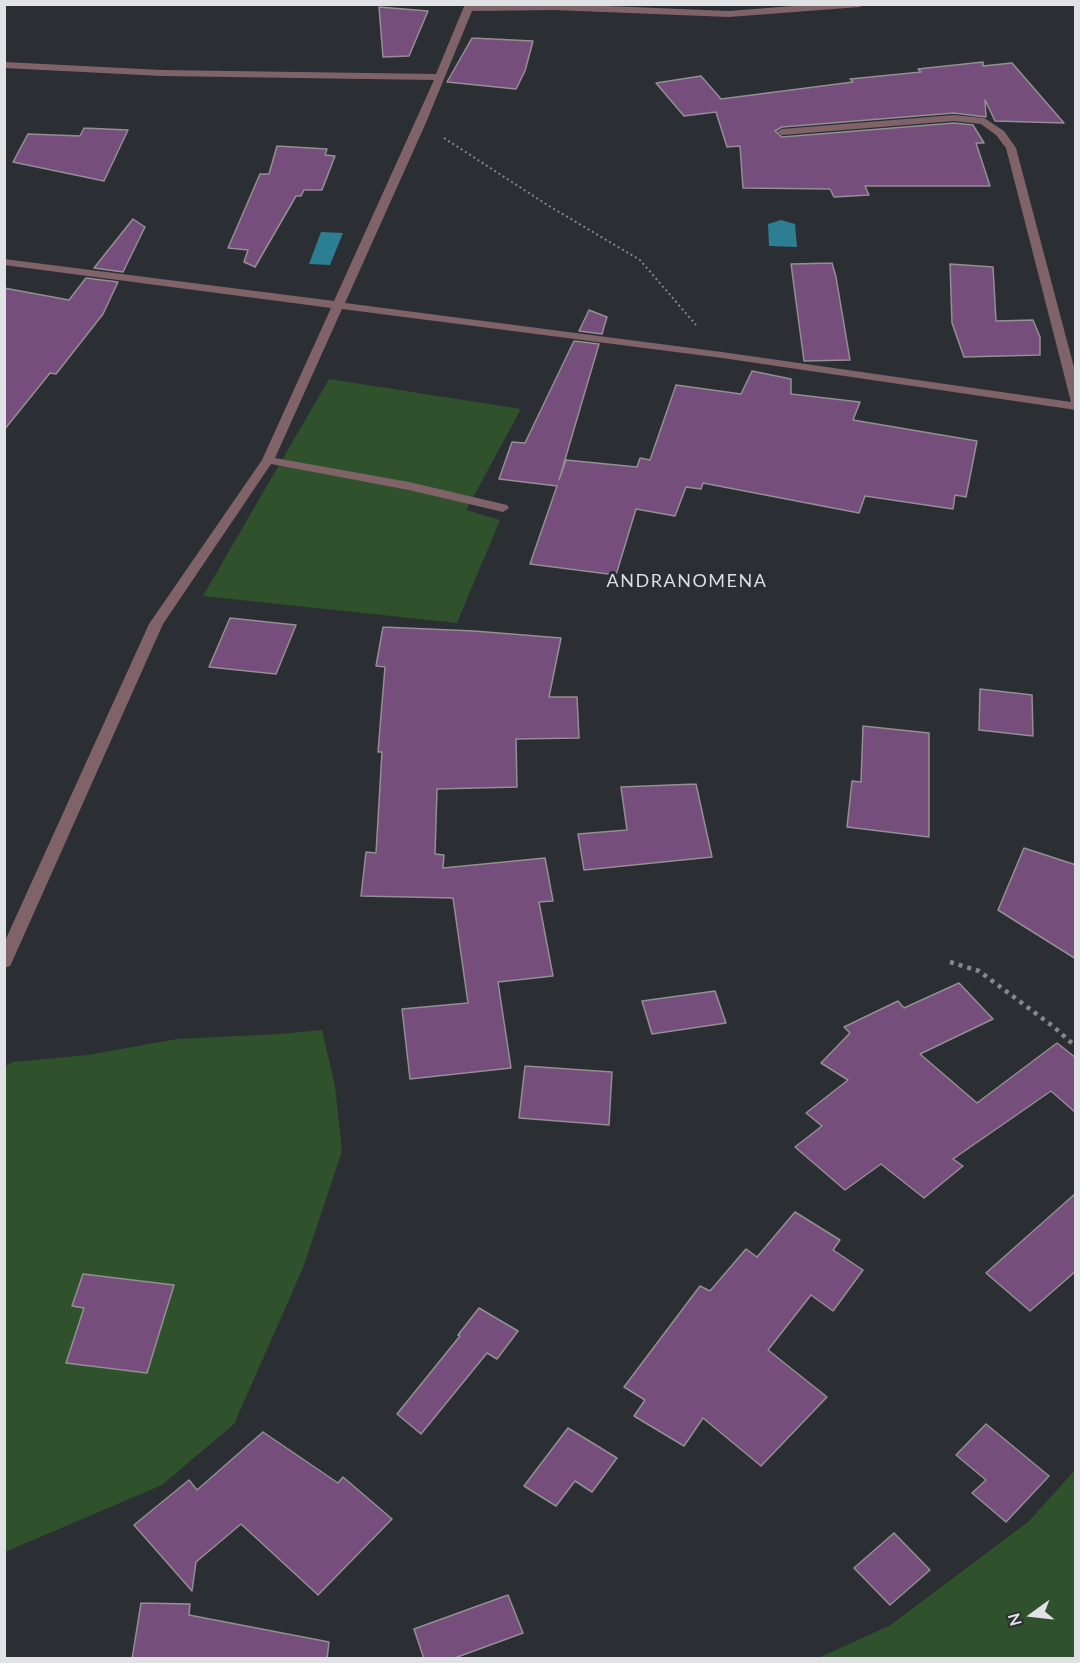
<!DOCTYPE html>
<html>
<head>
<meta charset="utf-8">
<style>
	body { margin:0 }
	#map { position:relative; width:1080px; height:1663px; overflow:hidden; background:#2b2e33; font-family:Lato,sans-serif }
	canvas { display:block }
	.frame { position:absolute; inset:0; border:6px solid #e0e2e6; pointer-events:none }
	.north { position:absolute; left:1002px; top:1585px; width:60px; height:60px; -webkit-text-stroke:4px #2b2e33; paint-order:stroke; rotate:255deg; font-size:16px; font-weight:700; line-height:24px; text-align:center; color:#e0e2e6 }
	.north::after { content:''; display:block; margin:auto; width:21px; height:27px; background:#e0e2e6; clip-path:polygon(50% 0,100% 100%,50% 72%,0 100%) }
</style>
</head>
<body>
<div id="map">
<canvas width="1080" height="1663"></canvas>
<div class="frame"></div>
<div class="north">N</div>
</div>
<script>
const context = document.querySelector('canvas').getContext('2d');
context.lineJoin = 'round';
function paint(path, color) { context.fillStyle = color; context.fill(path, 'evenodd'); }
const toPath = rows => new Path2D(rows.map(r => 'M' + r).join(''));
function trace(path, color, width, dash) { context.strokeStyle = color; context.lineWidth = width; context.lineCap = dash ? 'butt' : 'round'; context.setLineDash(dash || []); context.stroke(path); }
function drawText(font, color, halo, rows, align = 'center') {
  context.font = font + ' Lato,sans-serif'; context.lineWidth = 6; context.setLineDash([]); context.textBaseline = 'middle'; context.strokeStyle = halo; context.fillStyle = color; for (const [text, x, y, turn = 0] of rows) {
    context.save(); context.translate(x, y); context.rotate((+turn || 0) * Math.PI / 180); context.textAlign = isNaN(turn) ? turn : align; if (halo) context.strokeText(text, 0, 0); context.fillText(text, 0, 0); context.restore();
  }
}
const green = toPath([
	[329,379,521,409,466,510,500,520,457,623,203,596],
	[322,1030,335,1086,342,1151,303,1268,234,1424,162,1485,5,1552,5,1066,13,1062,88,1055,177,1039,280,1034],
	[1075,1470,1075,1658,818,1658,889,1626,1028,1522]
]);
const water = toPath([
	[781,220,795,224,797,247,769,246,768,224],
	[321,232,343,233,330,265,309,264]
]);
const building = toPath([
	[379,7,428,11,409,56,383,57,379,7],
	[472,38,533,41,525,71,516,89,447,82,472,38],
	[983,62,983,66,1012,63,1064,123,995,121,985,100,986,117,954,113,782,127,775,131,782,137,954,123,973,125,984,143,976,143,990,186,865,186,869,195,834,197,830,189,743,188,740,146,727,147,716,112,684,116,656,83,701,76,721,99,853,82,850,79,921,72,918,69,983,62],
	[84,128,128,130,104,181,13,162,28,134,80,136,84,128],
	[277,146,327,149,325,155,335,156,322,190,304,190,301,196,296,196,255,267,244,262,248,250,228,248,260,174,269,174,277,146],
	[133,219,145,227,123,272,94,268,133,219],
	[832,263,836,277,850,360,804,361,791,264,832,263],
	[950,264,993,267,996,321,1033,320,1040,337,1040,355,964,357,952,323,950,264],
	[86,278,118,282,103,314,56,374,50,373,4,430,4,288,69,300,86,278],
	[589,310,607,317,602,334,579,331,589,310],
	[574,341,599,344,559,480,566,460,637,467,640,458,650,460,676,385,741,394,752,371,791,379,791,394,860,402,853,420,977,441,966,497,955,495,953,509,865,496,859,513,703,483,701,489,686,487,675,516,636,509,616,575,530,564,557,486,499,479,512,442,525,443,574,341],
	[230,618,296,625,276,674,209,667,230,618],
	[383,627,474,631,561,638,549,697,577,697,579,738,516,739,517,787,437,789,435,854,444,855,443,868,545,858,553,901,539,902,553,976,498,982,511,1068,410,1079,402,1009,468,1003,453,898,361,896,366,852,376,853,382,752,378,752,385,667,376,666,383,627],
	[980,689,1032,695,1033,736,979,730,980,689],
	[863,726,929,733,929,837,847,827,852,781,861,782,863,726],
	[696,784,712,857,584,870,578,834,627,830,621,787,696,784],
	[1024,848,1076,865,1076,959,998,910,1024,848],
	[959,983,993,1019,920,1054,977,1103,1057,1043,1076,1058,1076,1113,1051,1091,953,1159,963,1166,924,1198,881,1164,845,1190,795,1147,822,1126,806,1113,848,1080,821,1063,850,1033,844,1027,898,1001,904,1008,959,983],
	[715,991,726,1023,652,1034,642,1001,715,991],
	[525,1066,612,1072,609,1125,519,1118,525,1066],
	[1076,1193,1076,1271,1030,1311,986,1273,1076,1193],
	[795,1212,840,1240,833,1250,863,1270,833,1311,811,1295,768,1350,827,1397,761,1466,703,1418,684,1446,634,1416,645,1400,624,1387,700,1286,710,1291,746,1249,757,1257,795,1212],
	[83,1274,174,1285,147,1373,66,1363,84,1308,72,1306,83,1274],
	[479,1308,518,1331,497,1359,487,1353,421,1434,397,1414,460,1336,458,1335,479,1308],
	[986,1424,1049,1476,1006,1522,972,1493,986,1480,956,1455,986,1424],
	[568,1428,617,1458,592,1492,575,1481,556,1506,524,1486,568,1428],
	[263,1432,338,1483,343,1477,392,1519,318,1595,241,1524,196,1562,192,1591,134,1525,189,1480,197,1490,263,1432],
	[894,1533,930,1570,890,1605,854,1568,894,1533],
	[508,1595,523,1633,452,1659,424,1659,414,1629,508,1595],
	[141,1603,190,1604,189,1615,329,1642,327,1659,132,1659,141,1603]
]);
const pathFar1 = toPath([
	[444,138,549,206,640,260,696,325]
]);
const path = toPath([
	[950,962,979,971,1054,1027,1076,1047]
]);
const street = toPath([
	[465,4,559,4,729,11,818,4,864,4,860,7,729,17,554,10,472,11,425,125,345,303,722,352,1071,402,1006,148,996,135,981,124,954,121,782,135,777,132,782,129,954,115,984,118,1004,131,1016,148,1076,375,1076,410,722,358,342,309,275,458,409,482,507,505,509,508,503,512,409,490,271,464,163,624,12,962,10,966,4,968,4,943,149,624,262,460,331,308,4,265,4,259,334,301,434,80,162,76,4,68,4,62,162,70,436,74,465,4]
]);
const neighbourhoodNames = [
	["ANDRANOMENA",687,581]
];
paint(green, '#2f522c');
paint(water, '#2c7f93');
paint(building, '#764e7b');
trace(building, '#938f94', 1.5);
trace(pathFar1, '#85878c', 2, [2, 3]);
trace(path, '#85878c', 4.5, [4, 5]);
paint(street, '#7f6369');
context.letterSpacing = '1.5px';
drawText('18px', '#dbdfe6', '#2b2e33', neighbourhoodNames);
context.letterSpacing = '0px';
</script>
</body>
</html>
